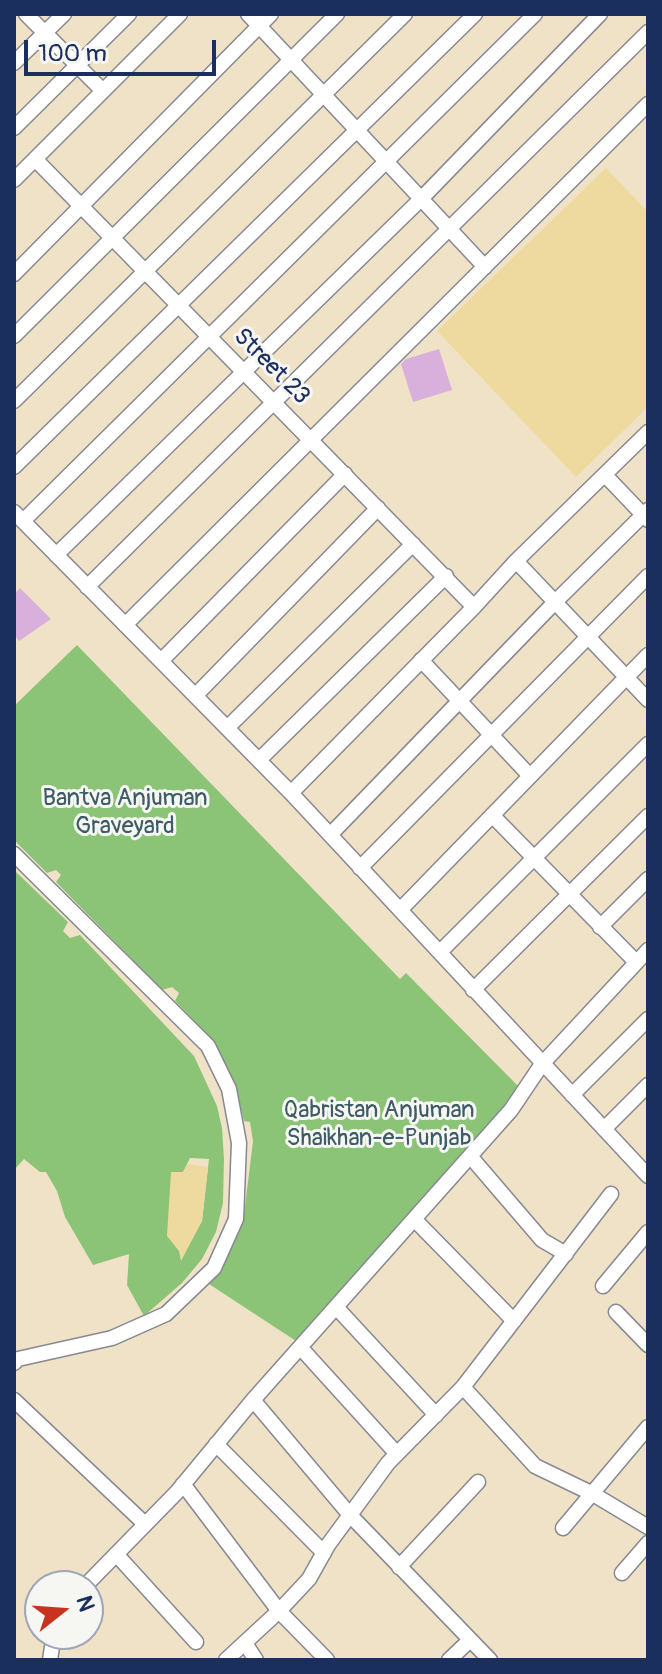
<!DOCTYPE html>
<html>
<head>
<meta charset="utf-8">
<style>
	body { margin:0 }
	#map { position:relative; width:662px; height:1674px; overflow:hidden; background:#f0e2c7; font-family:Pangolin,sans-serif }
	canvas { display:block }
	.frame { position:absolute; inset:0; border:16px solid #1b2f5e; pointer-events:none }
	.north { position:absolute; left:24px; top:1570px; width:80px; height:80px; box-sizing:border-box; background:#f6f6f2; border:2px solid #9ea6b7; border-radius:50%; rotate:73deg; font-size:22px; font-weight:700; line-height:32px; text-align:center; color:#1b2f5e }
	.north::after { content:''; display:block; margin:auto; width:28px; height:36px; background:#c8321e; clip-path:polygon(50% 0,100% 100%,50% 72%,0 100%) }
	.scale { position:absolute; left:24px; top:40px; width:192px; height:36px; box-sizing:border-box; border:4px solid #1b2f5e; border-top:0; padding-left:10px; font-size:24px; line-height:28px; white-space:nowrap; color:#1b2f5e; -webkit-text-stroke:6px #f6f6f2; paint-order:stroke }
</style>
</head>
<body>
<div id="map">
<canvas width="662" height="1674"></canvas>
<div class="frame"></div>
<div class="north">N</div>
<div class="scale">100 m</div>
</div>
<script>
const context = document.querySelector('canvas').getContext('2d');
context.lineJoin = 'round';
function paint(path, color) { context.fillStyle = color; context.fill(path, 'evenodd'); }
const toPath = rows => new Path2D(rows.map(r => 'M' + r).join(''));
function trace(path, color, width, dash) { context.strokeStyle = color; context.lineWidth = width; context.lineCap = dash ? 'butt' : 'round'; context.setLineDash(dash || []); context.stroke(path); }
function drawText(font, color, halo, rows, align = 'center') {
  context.font = font + ' Pangolin,sans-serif'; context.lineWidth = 6; context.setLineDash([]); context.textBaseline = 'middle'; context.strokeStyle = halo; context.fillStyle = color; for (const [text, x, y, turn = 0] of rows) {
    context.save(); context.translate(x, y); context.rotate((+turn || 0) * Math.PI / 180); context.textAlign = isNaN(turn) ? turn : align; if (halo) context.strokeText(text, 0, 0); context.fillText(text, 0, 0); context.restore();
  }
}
const green = toPath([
	[77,645,400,979,406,973,521,1089,296,1341,209,1284,231,1249,244,1214,253,1141,250,1122,244,1121,234,1082,211,1038,175,1001,179,993,172,987,162,990,56,882,61,875,56,870,47,873,14,840,14,706],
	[14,870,68,922,63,931,70,938,80,935,194,1056,217,1106,222,1128,224,1159,223,1203,216,1232,202,1259,182,1283,144,1316,127,1285,129,1254,93,1265,65,1217,57,1191,46,1172,40,1172,24,1159,14,1170],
	[190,1158,209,1159,202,1221,181,1259,172,1172,183,1172]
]);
const sand = toPath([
	[606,168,648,212,648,407,576,477,437,331],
	[188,1164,208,1167,202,1221,181,1261,179,1251,167,1236,171,1172,183,1172]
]);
const building = toPath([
	[439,349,452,390,413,402,401,364,406,359],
	[20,588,51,619,19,641,14,634,14,594]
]);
const minor = toPath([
	[26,14,103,91],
	[248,14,485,267],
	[14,63,64,14],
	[14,128,129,14],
	[35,159,474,607],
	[14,180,180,14],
	[14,274,271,14],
	[14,336,337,14],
	[14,401,405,14],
	[14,467,475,14],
	[605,475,648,520],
	[14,512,291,793,648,1176],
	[23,521,535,14],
	[56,555,421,199,600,14],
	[516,561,648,700],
	[87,587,648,32],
	[125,625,648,104],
	[421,660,530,776],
	[161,661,345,474],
	[195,696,378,508],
	[227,728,413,544],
	[259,760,446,576],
	[291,793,474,607,516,561,648,432],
	[492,815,636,962],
	[330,835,555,602,648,510],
	[14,854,208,1046,229,1089,239,1143,236,1219,214,1268,166,1314,112,1338,18,1359,14,1363],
	[360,868,648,576],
	[401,909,648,655],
	[600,927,648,879],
	[440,952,648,744],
	[473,990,648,816],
	[572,1095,648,1019],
	[604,1129,648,1085],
	[470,1156,542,1240,566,1254],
	[414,1219,514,1321],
	[603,1286,648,1232],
	[336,1307,436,1415],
	[616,1312,648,1345],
	[300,1347,397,1454],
	[463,1387,535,1466,593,1494,648,1527],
	[14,1400,145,1524],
	[253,1400,350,1515,490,1660],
	[216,1444,324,1553],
	[183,1484,279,1611,327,1660],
	[563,1528,648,1427],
	[116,1554,196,1642],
	[399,1567,478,1482],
	[622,1573,648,1543],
	[85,1586,177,1492,253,1400,511,1110,542,1064,648,950],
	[245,1643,256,1660],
	[50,1660,54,1634],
	[226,1660,279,1611,309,1579,328,1545,388,1463,463,1387,611,1194],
	[449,1660,470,1640]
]);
const streetNames = [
	["Street 23",271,367,45]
];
const parkNames = [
	["Bantva Anjuman",125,799],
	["Graveyard",125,827],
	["Qabristan Anjuman",379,1111],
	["Shaikhan-e-Punjab",379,1139]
];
paint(green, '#8cc477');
paint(sand, '#eeda9e');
paint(building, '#d9afdc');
trace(minor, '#868892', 17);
trace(minor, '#fff', 14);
drawText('24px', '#1b2f5e', '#f6f6f2', streetNames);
drawText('24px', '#3d5c66', '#f6f6f2', parkNames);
</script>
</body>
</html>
